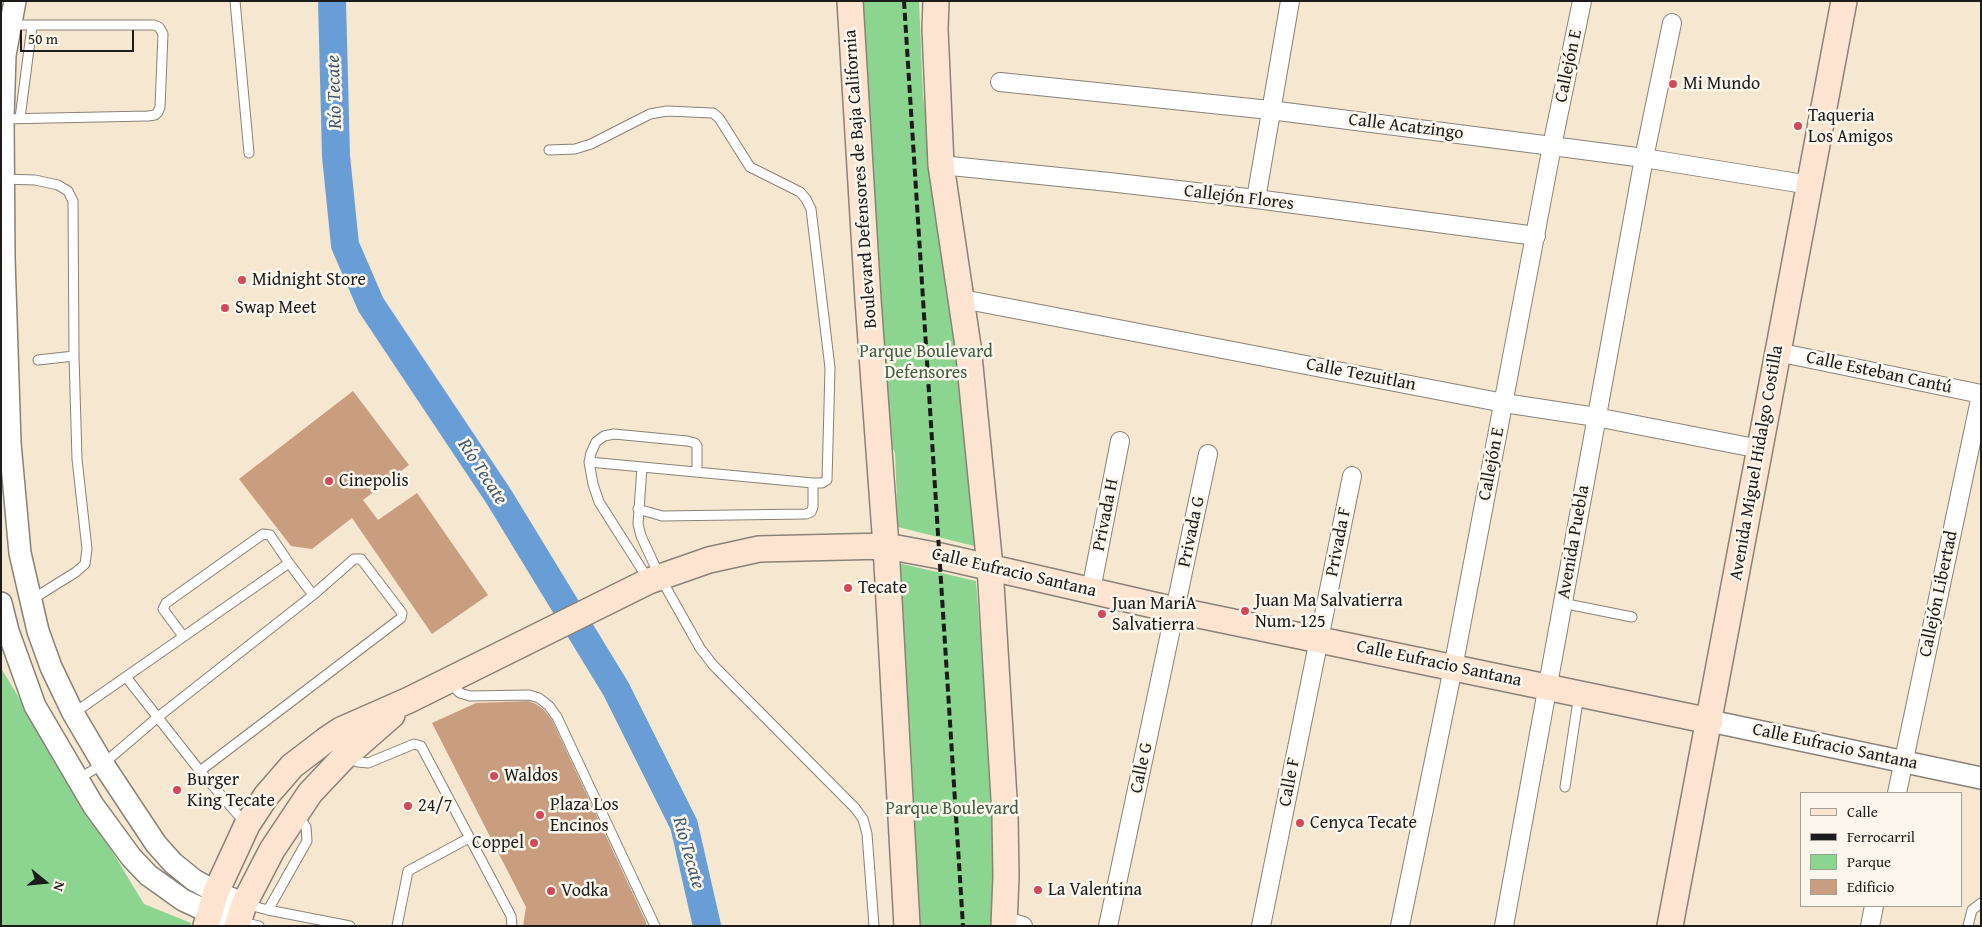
<!DOCTYPE html>
<html>
<head>
<meta charset="utf-8">
<style>
	body { margin:0 }
	#map { position:relative; width:1982px; height:927px; overflow:hidden; background:#f6e7d1; font-family:"Gentium Book Plus",serif }
	canvas { display:block }
	.frame { position:absolute; inset:0; border:2px solid #1c1c1c; pointer-events:none }
	.legend { position:absolute; left:1800px; top:792px; width:162px; height:115px; box-sizing:border-box; background:#fbf7ec; border:1px solid #a29f99; margin:0; padding:6px 9px; list-style:none; font-size:15px; color:#1c1c1c }
	.legend li { display:flex; align-items:center; gap:10px; height:25px }
	.legend b { width:25px; border:1px solid #a29f99 }
	.north { position:absolute; left:20px; top:857px; width:50px; height:50px; -webkit-text-stroke:4px #fbf7ec; paint-order:stroke; rotate:107deg; font-size:14px; font-weight:700; line-height:20px; text-align:center; color:#1c1c1c }
	.north::after { content:''; display:block; margin:auto; width:18px; height:22px; background:#1c1c1c; clip-path:polygon(50% 0,100% 100%,50% 72%,0 100%) }
	.scale { position:absolute; left:20px; top:30px; width:114px; height:22px; box-sizing:border-box; border:2px solid #1c1c1c; border-top:0; padding-left:6px; font-size:15px; line-height:18px; white-space:nowrap; color:#1c1c1c; -webkit-text-stroke:4px #fbf7ec; paint-order:stroke }
</style>
</head>
<body>
<div id="map">
<canvas width="1982" height="927"></canvas>
<div class="frame"></div>
<ul class="legend">
<li><b style="height:6px;background:#fde4d1"></b>Calle</li>
<li><b style="height:6px;background:#1c1c1c"></b>Ferrocarril</li>
<li><b style="height:14px;background:#8bd591"></b>Parque</li>
<li><b style="height:14px;background:#c99d80"></b>Edificio</li>
</ul>
<div class="north">N</div>
<div class="scale">50 m</div>
</div>
<script>
const context = document.querySelector('canvas').getContext('2d');
context.lineJoin = 'round';
function paint(path, color) { context.fillStyle = color; context.fill(path, 'evenodd'); }
const toPath = rows => new Path2D(rows.map(r => 'M' + r).join(''));
function trace(path, color, width, dash) { context.strokeStyle = color; context.lineWidth = width; context.lineCap = dash ? 'butt' : 'round'; context.setLineDash(dash || []); context.stroke(path); }
function drawText(font, color, halo, rows, align = 'center') {
  context.font = font + ' "Gentium Book Plus",serif'; context.lineWidth = 5; context.setLineDash([]); context.textBaseline = 'middle'; context.strokeStyle = halo; context.fillStyle = color; for (const [text, x, y, turn = 0] of rows) {
    context.save(); context.translate(x, y); context.rotate((+turn || 0) * Math.PI / 180); context.textAlign = isNaN(turn) ? turn : align; if (halo) context.strokeText(text, 0, 0); context.fillText(text, 0, 0); context.restore();
  }
}
const green = toPath([
	[862,1,919,1,923,95,937,213,964,317,978,547,898,527,895,453,889,439],
	[898,563,976,581,993,808,993,926,917,926],
	[1,668,144,904,191,923,190,926,1,926]
]);
const river = toPath([
	[332,1,336,156,345,245,371,305,499,497,616,689,684,825,707,926]
]);
const building = toPath([
	[353,391,409,465,363,500,378,520,417,493,488,595,432,634,352,518,312,549,291,546,239,479],
	[528,701,536,704,544,710,552,720,646,922,646,926,523,926,526,907,432,723,476,703]
]);
const service = toPath([
	[235,1,249,153],
	[20,118,32,26],
	[2,119,148,116,155,115,158,112,160,107,163,34,159,27,154,25,9,25],
	[549,150,575,149,591,144,650,114,667,111,713,113,719,118,750,167,800,192,806,199,811,209,830,368,827,480,822,483,813,483,589,462],
	[3,179,35,180,58,185,68,191,73,201,74,356,77,459,87,549,85,564,76,572,31,600],
	[38,360,74,356],
	[642,467,638,524,641,536,660,577,700,648,713,665,855,808,863,819,867,834,874,926],
	[638,509,662,516,806,514,811,512,813,507,813,483],
	[648,579,599,502,593,484,589,462,591,453,596,442,604,436,614,434,687,441,695,443,697,446,697,472],
	[1562,603,1632,617],
	[183,636,163,609,166,603,263,534,270,535,289,563],
	[126,677,200,771,246,824],
	[450,683,460,693,470,696,529,695,539,698,549,706,557,717,655,926],
	[74,713,289,563,313,595],
	[346,758,358,762,368,763,414,744,421,746,511,916,512,926],
	[78,779,103,764,158,717,313,595,354,559,361,559,402,613,401,618,200,771],
	[1565,787,1579,694],
	[245,904,268,910,350,926],
	[268,910,307,841,306,827,298,815],
	[241,922,259,926],
	[397,926,408,871,469,838],
	[1968,926,1972,910,1981,903]
]);
const minor = toPath([
	[1000,82,1270,110,1552,146,1644,158,1810,185],
	[941,165,1109,182,1256,199,1536,236],
	[1256,199,1290,1],
	[962,299,1504,403,1596,417,1760,449],
	[1777,352,1981,394],
	[1091,590,1120,441],
	[1897,793,1981,395],
	[1005,921,1023,926],
	[1108,926,1208,454],
	[1261,926,1352,476],
	[1400,926,1453,668,1552,146,1582,1],
	[1504,926,1644,158,1672,23],
	[1870,926,1874,906]
]);
const tertiary = toPath([
	[15,1,5,55,3,119,4,258,10,443,20,553,38,631,51,667,73,713,103,764,156,844,173,863,194,880,216,892,244,904],
	[1,603,8,631,35,706,93,805,131,857,148,875,183,900,209,912,238,921],
	[1710,721,1981,778]
]);
const secondary = toPath([
	[850,1,868,300,886,546,907,926],
	[936,1,935,29,941,165,968,346,990,567,1005,815,1006,877,1004,926],
	[206,926,216,892,247,825,266,796,292,766,326,740,341,730,409,700,649,581,709,560,759,549,886,546,940,556,1175,610,1710,721],
	[237,926,244,904,272,850,310,793,344,757,392,715],
	[1670,926,1844,1]
]);
const rail = toPath([
	[904,1,963,926]
]);
const markers = [
	[1673,84,5,"#d1495b"],
	[1798,126,5,"#d1495b"],
	[242,280,5,"#d1495b"],
	[225,308,5,"#d1495b"],
	[329,481,5,"#d1495b"],
	[848,588,5,"#d1495b"],
	[1245,611,5,"#d1495b"],
	[1102,614,5,"#d1495b"],
	[494,776,5,"#d1495b"],
	[177,790,5,"#d1495b"],
	[408,806,5,"#d1495b"],
	[540,815,5,"#d1495b"],
	[1300,823,5,"#d1495b"],
	[534,843,5,"#d1495b"],
	[1038,890,5,"#d1495b"],
	[551,891,5,"#d1495b"]
];
const streetNames = [
	["Callejón E",1569,66,-78],
	["Calle Acatzingo",1406,127,7],
	["Boulevard Defensores de Baja California",861,179,-94],
	["Callejón Flores",1239,198,7],
	["Calle Esteban Cantú",1879,373,12],
	["Calle Tezuitlan",1361,375,11],
	["Avenida Miguel Hidalgo Costilla",1757,463,-80],
	["Callejón E",1492,464,-79],
	["Privada H",1106,515,-79],
	["Privada G",1192,532,-78],
	["Privada F",1339,542,-79],
	["Avenida Puebla",1574,542,-80],
	["Calle Eufracio Santana",1014,573,13],
	["Callejón Libertad",1939,594,-78],
	["Calle Eufracio Santana",1439,664,12],
	["Calle Eufracio Santana",1835,747,12],
	["Calle G",1142,768,-78],
	["Calle F",1290,782,-79]
];
const poiNames = [
	["Mi Mundo",1683,84],
	["Taqueria",1808,116],
	["Los Amigos",1808,137],
	["Midnight Store",252,280],
	["Swap Meet",235,308],
	["Cinepolis",339,481],
	["Tecate",858,588],
	["Juan Ma Salvatierra",1255,601],
	["Num. 125",1255,622],
	["Juan MariA",1112,604],
	["Salvatierra",1112,625],
	["Waldos",504,776],
	["Burger",187,780],
	["King Tecate",187,801],
	["Plaza Los",550,805],
	["Encinos",550,826],
	["24/7",418,806],
	["Cenyca Tecate",1310,823],
	["Coppel",524,843,"right"],
	["La Valentina",1048,890],
	["Vodka",561,891]
];
const parkNames = [
	["Parque Boulevard",926,352],
	["Defensores",926,373],
	["Parque Boulevard",952,809]
];
const waterNames = [
	["Río Tecate",335,92,-92],
	["Río Tecate",482,472,57],
	["Río Tecate",688,853,74]
];
paint(green, '#8bd591');
trace(river, '#689ed5', 28);
paint(building, '#c99d80');
trace(service, '#898276', 11);
trace(minor, '#898276', 20);
trace(tertiary, '#898276', 24);
trace(secondary, '#898276', 28);
trace(service, '#fff', 9);
trace(minor, '#fff', 18);
trace(tertiary, '#fff', 21);
trace(secondary, '#fde4d1', 25);
trace(rail, '#1c1c1c', 4, [8, 4]);
for (const [x, y, r, color] of markers) { const dot = new Path2D(); dot.arc(x, y, r, 0, 2 * Math.PI); context.fillStyle = color; context.fill(dot); trace(dot, '#fbf7ec', 2); }
drawText('18px', '#1c1c1c', '#fbf7ec', streetNames);
drawText('18px', '#1c1c1c', '#fbf7ec', poiNames, 'left');
drawText('18px', '#435d45', '#fbf7ec', parkNames);
drawText('italic 19px', '#3e566f', '#fbf7ec', waterNames);
</script>
</body>
</html>
